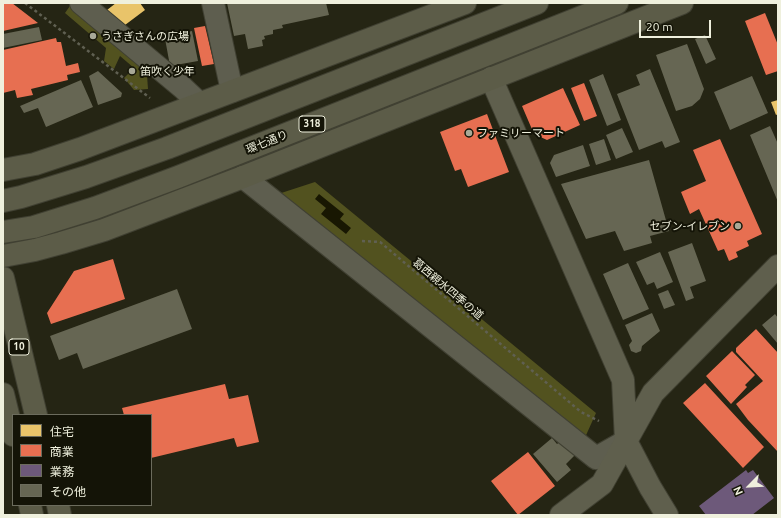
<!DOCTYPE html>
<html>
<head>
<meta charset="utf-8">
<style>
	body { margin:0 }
	#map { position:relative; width:781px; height:518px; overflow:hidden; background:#252514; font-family:Ubuntu,"Noto Sans JP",sans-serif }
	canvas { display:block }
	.frame { position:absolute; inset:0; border:4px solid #eff0dd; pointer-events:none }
	.legend { position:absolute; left:12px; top:414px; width:140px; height:92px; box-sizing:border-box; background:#141407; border:1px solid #6c6c5d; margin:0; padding:5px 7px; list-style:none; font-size:12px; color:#eff0dd }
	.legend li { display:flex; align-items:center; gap:8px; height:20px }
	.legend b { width:20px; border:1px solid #6c6c5d }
	.north { position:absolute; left:729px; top:466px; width:40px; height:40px; -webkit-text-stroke:3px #141407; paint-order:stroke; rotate:246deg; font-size:11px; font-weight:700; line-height:16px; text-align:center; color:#eff0dd }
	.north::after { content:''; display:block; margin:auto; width:14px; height:18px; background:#eff0dd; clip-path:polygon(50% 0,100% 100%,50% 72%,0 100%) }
	.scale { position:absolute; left:639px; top:20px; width:72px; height:18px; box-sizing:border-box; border:2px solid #eff0dd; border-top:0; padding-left:5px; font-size:12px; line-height:14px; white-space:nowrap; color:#eff0dd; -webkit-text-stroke:3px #141407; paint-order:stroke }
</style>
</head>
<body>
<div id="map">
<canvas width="781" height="518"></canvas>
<div class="frame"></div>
<ul class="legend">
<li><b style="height:11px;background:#e9c46a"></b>住宅</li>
<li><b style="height:11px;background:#e76f51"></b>商業</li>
<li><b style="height:11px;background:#6d597a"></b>業務</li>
<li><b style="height:11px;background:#666653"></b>その他</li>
</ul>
<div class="north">N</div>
<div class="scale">20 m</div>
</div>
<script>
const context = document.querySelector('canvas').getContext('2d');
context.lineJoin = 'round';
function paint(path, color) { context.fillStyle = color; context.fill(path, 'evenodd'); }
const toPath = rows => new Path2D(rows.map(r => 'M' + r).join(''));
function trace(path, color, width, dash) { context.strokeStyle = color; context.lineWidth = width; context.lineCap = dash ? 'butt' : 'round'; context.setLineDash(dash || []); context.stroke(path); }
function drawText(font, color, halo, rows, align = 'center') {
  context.font = font + ' Ubuntu,"Noto Sans JP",sans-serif'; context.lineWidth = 4; context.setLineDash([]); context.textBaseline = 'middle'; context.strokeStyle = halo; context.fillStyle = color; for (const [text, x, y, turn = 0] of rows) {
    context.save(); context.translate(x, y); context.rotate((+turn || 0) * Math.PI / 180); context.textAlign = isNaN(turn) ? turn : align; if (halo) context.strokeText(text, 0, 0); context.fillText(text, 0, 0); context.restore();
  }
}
const forest = toPath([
	[72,3,146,61,148,89,134,90,124,78,134,68,120,56,114,69,104,61,106,48,65,13],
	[315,182,596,413,583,442,275,195]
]);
const water = toPath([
	[319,194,344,214,340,219,351,228,346,234,321,214,326,208,315,199]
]);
const homes = toPath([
	[116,3,140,3,145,10,121,28,107,10],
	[778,100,778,114,776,115,771,102]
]);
const shops = toPath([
	[3,3,12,3,38,23,3,31],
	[765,13,778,45,778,71,766,75,745,21],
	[205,26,214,64,202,66,194,28],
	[56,38,57,42,61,42,66,66,78,63,80,72,67,75,68,80,31,89,33,95,17,98,15,90,3,93,3,50],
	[584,83,597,116,584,121,571,88],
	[563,88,580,125,547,140,534,134,522,106],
	[487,114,509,172,468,187,461,169,455,171,440,132],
	[720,139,762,234,747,241,749,246,736,252,738,257,729,261,724,249,718,251,699,209,690,214,681,192,706,181,693,150],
	[113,259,125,299,51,324,47,313,74,271],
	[756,329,778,353,778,452,748,420,736,404,763,381,736,352,736,348],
	[732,351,755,375,745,385,747,387,731,404,706,376],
	[705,383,764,447,743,468,683,403],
	[225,384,229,399,248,395,259,442,237,447,234,438,151,458,151,415,124,415,122,408],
	[528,452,555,486,518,515,491,481]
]);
const offices = toPath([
	[746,470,748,473,753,470,774,498,752,515,706,515,699,506]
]);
const building = toPath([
	[227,3,326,3,329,15,282,25,283,28,273,30,273,34,264,36,265,39,262,40,263,46,248,49,245,34,234,36],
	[39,27,42,40,3,48,3,34],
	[183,29,183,33,192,31,198,61,170,66,164,33],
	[705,35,716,59,706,64,695,39],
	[687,44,704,89,700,99,692,106,676,111,656,55],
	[650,69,680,142,665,148,662,141,639,150,617,94,640,85,636,75],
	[98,71,122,93,121,97,98,105,89,76],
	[603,74,621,120,607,126,589,80],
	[752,76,768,113,730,130,714,92],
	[81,80,93,107,46,127,38,108,24,113,20,106],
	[770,126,778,144,778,202,750,135],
	[622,128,633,152,616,159,606,135],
	[604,139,611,160,596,165,589,144],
	[583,145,590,166,556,177,550,163,554,155],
	[649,160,669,231,650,236,652,243,624,251,615,231,586,239,561,184],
	[692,243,706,281,690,287,694,298,686,301,668,252],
	[660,252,673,282,657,289,654,282,647,285,636,262],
	[628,263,649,309,623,320,603,274],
	[177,289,192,329,83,369,77,353,59,360,50,336],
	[668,290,675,305,664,309,658,294],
	[652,313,660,331,642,346,641,351,636,353,631,351,629,345,632,341,625,325],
	[775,314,778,318,778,344,762,325],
	[552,438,557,444,562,440,575,455,566,464,571,470,557,482,533,454]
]);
const path = toPath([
	[25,3,150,98],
	[362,241,380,242,581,412,599,421]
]);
const street = toPath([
	[81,3,183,88,199,103],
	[213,3,232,91],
	[243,177,596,458,626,441]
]);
const secondary = toPath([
	[491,78,623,380,626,441,650,487,667,515],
	[561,515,602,484,653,393,778,266]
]);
const primary = toPath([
	[3,170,35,164,80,149,465,3],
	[3,201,21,197,86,177,167,148,537,3],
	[3,232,34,227,95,208,178,177,617,3],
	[3,256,35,250,61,243,104,230,243,177,682,3],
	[3,278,36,415],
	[3,394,13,435],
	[30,505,32,515],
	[58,505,60,515]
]);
const markers = [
	[93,36,4,"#a8a997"],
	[132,71,4,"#a8a997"],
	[469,133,4,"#a8a997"],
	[738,226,4,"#a8a997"]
];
const shields = [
	[312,124,26],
	[19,347,20]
];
const shieldNames = [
	["318",312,124],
	["10",19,347]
];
const poiNames = [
	["うさぎさんの広場",101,36],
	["笛吹く少年",140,71],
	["ファミリーマート",477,133],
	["セブン-イレブン",730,226,"right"]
];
const streetNames = [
	["環七通り",267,142,-22],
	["葛西親水四季の道",448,289,40]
];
paint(forest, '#52521f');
paint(water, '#181702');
paint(homes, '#e9c46a');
paint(shops, '#e76f51');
paint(offices, '#6d597a');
paint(building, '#666653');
trace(street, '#404032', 24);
trace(secondary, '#404032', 24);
trace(primary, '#404032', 24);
trace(path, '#606052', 2.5, [3, 3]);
trace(street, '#5e5e4f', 22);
trace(secondary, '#5f5f4d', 22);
trace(primary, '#5c5c48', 22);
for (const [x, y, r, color] of markers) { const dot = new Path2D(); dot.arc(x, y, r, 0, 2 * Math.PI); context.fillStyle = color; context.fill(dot); trace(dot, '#141407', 1.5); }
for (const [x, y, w] of shields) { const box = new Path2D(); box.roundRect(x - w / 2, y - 8, w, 16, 3); context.fillStyle = '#141407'; context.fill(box); trace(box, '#eff0dd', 1); }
drawText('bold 10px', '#eff0dd', null, shieldNames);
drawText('11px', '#eff0dd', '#141407', poiNames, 'left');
drawText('11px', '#eff0dd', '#141407', streetNames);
</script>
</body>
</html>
